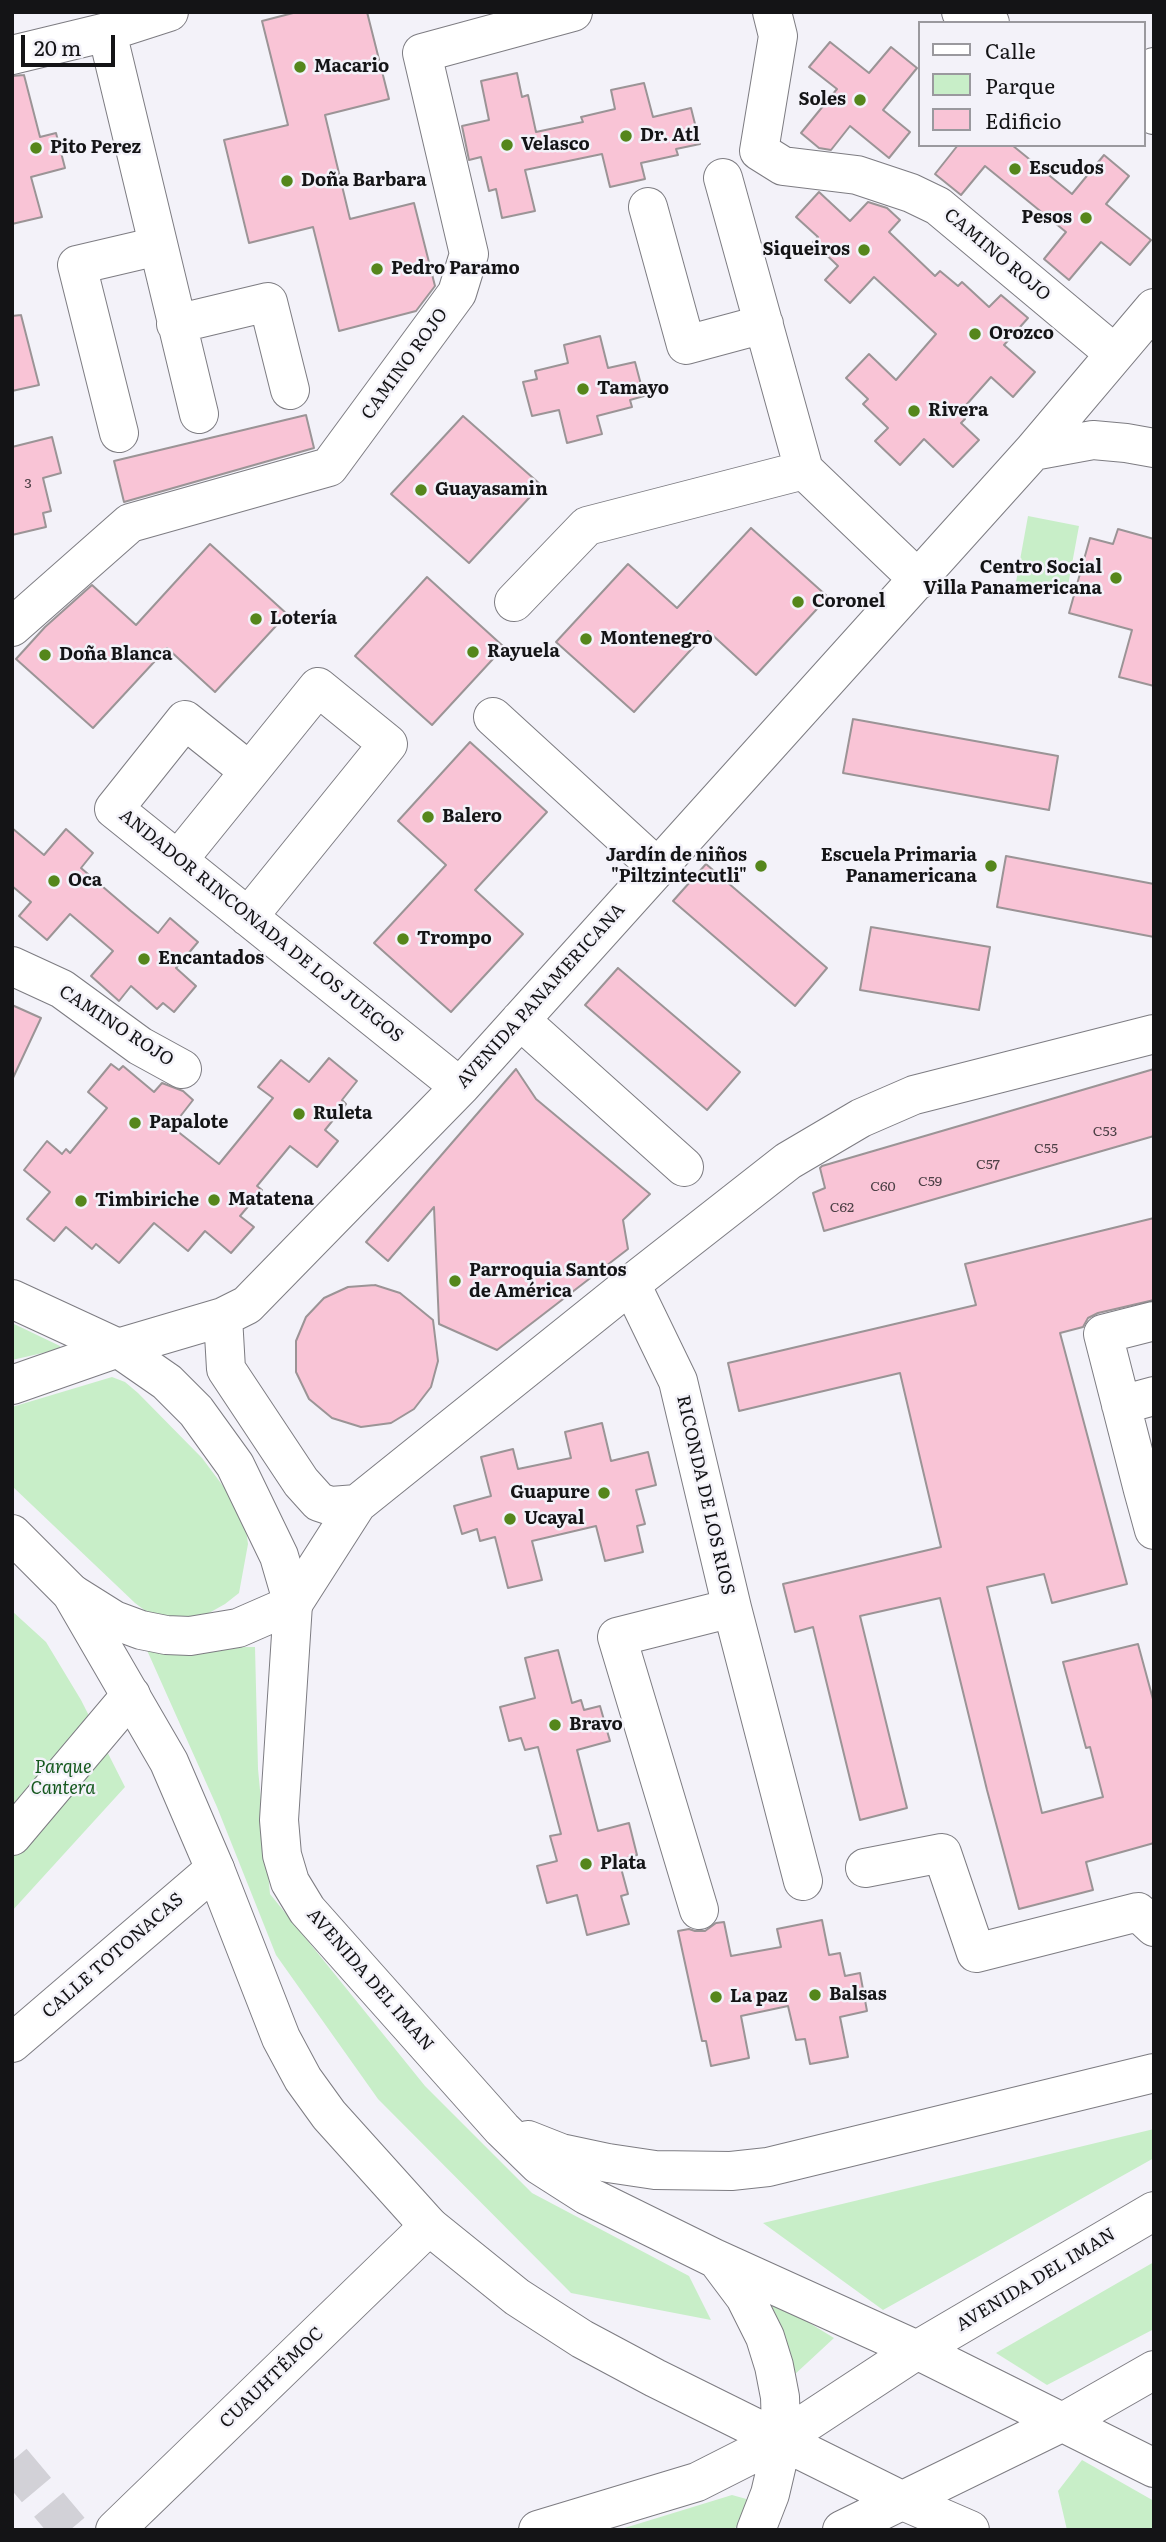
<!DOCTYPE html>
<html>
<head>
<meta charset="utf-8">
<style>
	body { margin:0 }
	#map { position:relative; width:1166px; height:2542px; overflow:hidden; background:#f3f2f9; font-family:Literata,serif }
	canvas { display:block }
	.frame { position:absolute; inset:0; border:14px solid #141416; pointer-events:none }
	.legend { position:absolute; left:918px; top:21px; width:228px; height:126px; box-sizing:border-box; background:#f3f2f9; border:2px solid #9a999e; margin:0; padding:9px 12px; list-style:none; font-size:21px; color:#141416 }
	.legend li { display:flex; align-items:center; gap:14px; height:35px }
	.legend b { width:35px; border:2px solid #9a999e }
	.scale { position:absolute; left:21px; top:35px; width:94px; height:32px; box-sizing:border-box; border:4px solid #141416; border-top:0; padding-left:9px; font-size:21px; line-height:24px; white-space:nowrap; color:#141416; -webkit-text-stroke:5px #f3f2f9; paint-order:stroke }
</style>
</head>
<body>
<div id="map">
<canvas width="1166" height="2542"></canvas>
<div class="frame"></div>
<ul class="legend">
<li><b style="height:9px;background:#fff"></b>Calle</li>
<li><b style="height:19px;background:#c8eec8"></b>Parque</li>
<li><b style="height:19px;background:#f9c4d6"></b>Edificio</li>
</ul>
<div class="scale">20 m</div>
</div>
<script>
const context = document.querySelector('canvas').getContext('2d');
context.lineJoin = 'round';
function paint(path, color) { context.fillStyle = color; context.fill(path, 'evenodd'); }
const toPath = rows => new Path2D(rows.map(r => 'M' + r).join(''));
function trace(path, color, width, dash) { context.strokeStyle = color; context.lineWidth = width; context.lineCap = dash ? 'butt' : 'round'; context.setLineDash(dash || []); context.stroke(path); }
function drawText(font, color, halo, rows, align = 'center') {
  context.font = font + ' Literata,serif'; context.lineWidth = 5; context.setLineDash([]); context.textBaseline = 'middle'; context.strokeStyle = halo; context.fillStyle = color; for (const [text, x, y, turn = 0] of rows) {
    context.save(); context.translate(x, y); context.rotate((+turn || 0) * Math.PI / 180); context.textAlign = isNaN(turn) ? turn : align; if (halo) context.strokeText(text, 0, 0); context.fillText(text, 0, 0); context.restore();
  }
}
const green = toPath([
	[1028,516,1079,526,1067,591,1016,582],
	[12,1323,60,1346,60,1349,12,1360],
	[112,1377,125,1382,138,1393,202,1458,229,1494,245,1522,248,1544,239,1593,225,1604,209,1613,194,1617,162,1616,147,1612,135,1603,12,1486,12,1407],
	[12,1611,46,1642,81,1700,125,1787,12,1911],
	[255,1647,258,1769,270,1894,425,2086,532,2193,689,2276,711,2320,571,2293,378,2099,276,1955,217,1807,146,1648],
	[1154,2129,1154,2158,883,2310,763,2223],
	[1154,2262,1154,2329,1047,2385,996,2353],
	[762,2294,834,2338,793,2376],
	[1082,2460,1154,2501,1154,2530,1067,2530,1058,2491],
	[732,2495,750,2500,742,2521,733,2530,618,2530]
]);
const building = toPath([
	[297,12,367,12,389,99,325,115,350,219,414,203,435,286,416,311,339,331,313,227,249,243,224,140,288,125,262,21,297,12],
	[830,42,869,73,891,47,917,68,883,110,910,132,889,158,850,126,831,150,819,148,801,133,837,89,809,67,830,42],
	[517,73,522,97,528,95,536,132,583,122,581,117,615,109,611,90,644,83,653,117,691,108,700,144,676,149,678,155,641,163,645,179,610,187,602,154,525,170,535,211,502,218,496,189,489,191,481,157,469,160,462,126,489,120,481,81,517,73],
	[24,75,40,137,56,133,65,168,31,177,42,217,12,224,12,76,24,75],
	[958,145,1012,145,1072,194,1104,155,1129,176,1106,204,1151,240,1130,265,1101,242,1069,280,1044,259,1066,232,985,166,961,195,935,174,958,145],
	[819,192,850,221,868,202,887,208,900,220,889,232,935,276,940,271,958,286,962,282,989,307,1001,295,1028,318,1004,345,1035,372,1013,397,991,377,959,413,965,419,961,423,979,440,953,467,924,439,900,465,875,441,888,428,863,404,868,399,846,378,869,354,896,380,936,334,874,277,850,303,825,280,838,266,813,242,818,237,796,217,819,192],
	[21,315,39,385,12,391,12,316,21,315],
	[600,336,608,368,635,362,644,396,630,400,632,407,597,416,602,434,567,443,559,410,532,416,523,382,537,379,535,371,568,363,564,345,600,336],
	[306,415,314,448,124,502,114,461,306,415],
	[463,416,541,485,469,563,391,494,463,416],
	[52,437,61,473,43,478,51,511,43,513,46,527,12,535,12,447,52,437],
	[751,528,828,597,756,675,708,631,634,712,556,642,628,564,677,608,751,528],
	[1118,529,1154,539,1154,686,1119,677,1132,630,1069,613,1090,538,1113,544,1118,529],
	[210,544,287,614,215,692,167,648,93,728,16,659,45,627,92,585,136,625,210,544],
	[427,577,504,647,432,725,355,656,427,577],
	[853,719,1058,756,1049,810,843,773,853,719],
	[470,742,547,812,475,890,523,934,451,1012,374,943,446,865,398,821,470,742],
	[12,828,44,855,66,829,93,853,81,868,131,911,158,933,170,918,198,942,176,968,196,986,174,1012,163,1003,157,1009,131,986,119,1001,91,976,113,951,70,914,47,940,19,916,31,902,12,886,12,828],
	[1006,856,1154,884,1154,937,997,907,1006,856],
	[706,864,827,968,795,1006,673,901,706,864],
	[871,927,990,947,979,1010,860,990,871,927],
	[618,968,740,1072,707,1110,585,1005,618,968],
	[12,1005,41,1018,12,1080,12,1005],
	[329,1058,357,1081,342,1100,346,1104,325,1130,338,1141,317,1167,290,1146,257,1186,262,1190,240,1216,254,1227,231,1253,205,1231,188,1251,154,1223,119,1263,96,1244,92,1249,66,1227,54,1241,27,1219,50,1192,24,1170,47,1141,62,1154,66,1149,70,1153,107,1108,88,1092,111,1064,119,1070,123,1066,154,1092,162,1083,183,1091,193,1100,172,1127,219,1164,273,1098,258,1087,281,1060,309,1082,329,1058],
	[516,1069,536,1099,650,1194,623,1220,628,1249,497,1350,439,1324,434,1207,388,1261,366,1242,516,1069],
	[1154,1069,1154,1136,824,1231,813,1193,825,1188,820,1168,822,1166,1154,1069],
	[1154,1218,1154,1300,1098,1313,1088,1318,1083,1327,1060,1333,1127,1584,1052,1603,1044,1574,987,1587,1042,1813,1103,1797,1090,1747,1086,1748,1063,1662,1138,1644,1154,1703,1154,1843,1086,1862,1093,1890,1019,1909,987,1790,940,1598,860,1616,907,1808,860,1820,813,1627,795,1632,783,1584,941,1547,900,1373,739,1411,728,1363,976,1305,965,1264,1154,1218],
	[375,1285,400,1293,433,1320,438,1361,431,1387,414,1409,391,1423,361,1427,332,1418,309,1399,296,1372,296,1341,306,1317,324,1298,348,1287,375,1285],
	[602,1423,611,1461,648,1452,656,1485,636,1490,645,1524,637,1526,643,1552,605,1561,596,1526,532,1541,542,1580,508,1588,495,1537,480,1541,477,1529,462,1534,454,1506,491,1496,481,1457,513,1449,518,1469,571,1458,565,1432,602,1423],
	[558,1650,572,1703,581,1700,584,1710,600,1706,610,1741,577,1750,598,1831,629,1823,637,1855,624,1859,626,1867,621,1868,628,1894,621,1896,629,1924,587,1935,577,1895,547,1903,537,1866,557,1861,550,1836,561,1834,538,1747,525,1750,521,1738,509,1741,500,1707,535,1698,525,1658,558,1650],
	[822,1920,829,1955,840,1953,845,1976,860,1973,867,2011,840,2017,848,2057,810,2064,805,2039,796,2040,788,2006,741,2016,749,2058,711,2066,706,2041,702,2041,678,1931,689,1929,695,1931,705,1931,716,1923,724,1922,731,1956,781,1947,777,1929,822,1920]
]);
const minorTunnel = toPath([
	[12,2461,70,2530]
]);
const minor = toPath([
	[772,12,778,36,759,151,783,166,857,175,911,193,938,206,1115,354],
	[961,12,990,23],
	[107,32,199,414],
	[12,55,107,32,169,12],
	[1143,80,1154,67],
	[1143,106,1154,115],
	[723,178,804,470],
	[648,207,686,345,764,324],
	[176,324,268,302,290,390],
	[119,433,77,265,158,246],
	[1033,451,1154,308],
	[804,470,919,580],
	[514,602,587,526,804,470],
	[12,627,130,523,329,467,457,293,469,254,422,53,573,12],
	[493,717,658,868],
	[249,771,185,720,114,809,460,1087],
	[178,860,318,687,388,744,248,917],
	[12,966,62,989,140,1046,182,1069],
	[520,1020,684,1167],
	[631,1284,678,1381,732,1608,803,1881],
	[223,1317,226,1369,301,1482,319,1502,331,1506,357,1504],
	[1154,1321,1103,1334,1143,1490,1154,1487],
	[12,1385,118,1348,223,1317,247,1305,460,1087,1033,451,1093,440,1126,443,1154,448],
	[1121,1405,1154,1396],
	[1143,1490,1154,1530],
	[71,1593,114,1620,141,1630,166,1635,190,1636,238,1628,293,1604,357,1504,631,1284,788,1161,861,1118,914,1095,1154,1034],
	[12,1836,131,1695],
	[865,1868,942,1853,976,1953,1138,1912,1154,1927],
	[699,1910,617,1637,732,1608],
	[12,2043,215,1869],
	[115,2530,429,2226]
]);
const major = toPath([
	[12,1299,118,1348,167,1382,196,1411,235,1465,279,1556,293,1604,279,1820,282,1855,290,1882,307,1910,502,2129,539,2165,586,2195,714,2258,917,2350,1154,2468],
	[12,1534,71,1593,169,1762,215,1869,281,2038,303,2079,329,2115,429,2226,517,2297,582,2339,655,2378,903,2501,970,2530],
	[528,2140,561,2153,608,2163,655,2170,731,2171,768,2167,1154,2073],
	[718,2261,745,2297,765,2337,774,2366,780,2397,781,2429,778,2460,770,2494,756,2530],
	[538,2530,697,2482,780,2440,917,2350,1154,2211],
	[842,2530,1063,2422,1154,2370]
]);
const markers = [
	[300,67,7,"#55861b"],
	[860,100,7,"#55861b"],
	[626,136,7,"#55861b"],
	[507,145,7,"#55861b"],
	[36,148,7,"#55861b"],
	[1015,169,7,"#55861b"],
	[287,181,7,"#55861b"],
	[1086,218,7,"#55861b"],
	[864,250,7,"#55861b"],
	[377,269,7,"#55861b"],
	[975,334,7,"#55861b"],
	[583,389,7,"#55861b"],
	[914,411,7,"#55861b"],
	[421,490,7,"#55861b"],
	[1116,578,7,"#55861b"],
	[798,602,7,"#55861b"],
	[256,619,7,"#55861b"],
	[586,639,7,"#55861b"],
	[473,652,7,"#55861b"],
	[45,655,7,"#55861b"],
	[428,817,7,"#55861b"],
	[761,866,7,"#55861b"],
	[991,866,7,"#55861b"],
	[54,881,7,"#55861b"],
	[403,939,7,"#55861b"],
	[144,959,7,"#55861b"],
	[299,1114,7,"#55861b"],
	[135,1123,7,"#55861b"],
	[214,1200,7,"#55861b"],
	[81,1201,7,"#55861b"],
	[455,1281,7,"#55861b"],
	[604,1493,7,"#55861b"],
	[510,1519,7,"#55861b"],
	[555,1725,7,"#55861b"],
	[586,1864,7,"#55861b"],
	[815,1995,7,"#55861b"],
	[716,1997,7,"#55861b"]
];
const numberNames = [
	["3",28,484],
	["C53",1105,1132],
	["C55",1046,1149],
	["C57",988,1165],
	["C59",930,1182],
	["C60",883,1187],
	["C62",842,1208]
];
const poiNames = [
	["Macario",314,67],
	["Soles",846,100,"right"],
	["Dr. Atl",640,136],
	["Velasco",521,145],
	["Pito Perez",50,148],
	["Escudos",1029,169],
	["Doña Barbara",301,181],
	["Pesos",1072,218,"right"],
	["Siqueiros",850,250,"right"],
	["Pedro Paramo",391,269],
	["Orozco",989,334],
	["Tamayo",597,389],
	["Rivera",928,411],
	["Guayasamin",435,490],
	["Centro Social",1102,568,"right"],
	["Villa Panamericana",1102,589,"right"],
	["Coronel",812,602],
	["Lotería",270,619],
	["Montenegro",600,639],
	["Rayuela",487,652],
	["Doña Blanca",59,655],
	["Balero",442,817],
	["Jardín de niños",747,856,"right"],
	["\"Piltzintecutli\"",747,877,"right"],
	["Escuela Primaria",977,856,"right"],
	["Panamericana",977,877,"right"],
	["Oca",68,881],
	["Trompo",417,939],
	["Encantados",158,959],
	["Ruleta",313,1114],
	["Papalote",149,1123],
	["Matatena",228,1200],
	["Timbiriche",95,1201],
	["Parroquia Santos",469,1271],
	["de América",469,1292],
	["Guapure",590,1493,"right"],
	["Ucayal",524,1519],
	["Bravo",569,1725],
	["Plata",600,1864],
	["Balsas",829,1995],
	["La paz",730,1997]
];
const streetNames = [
	["CAMINO ROJO",997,255,40],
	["CAMINO ROJO",405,364,-54],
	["ANDADOR RINCONADA DE LOS JUEGOS",261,926,39],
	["AVENIDA PANAMERICANA",541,996,-48],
	["CAMINO ROJO",116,1026,33],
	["RICONDA DE LOS RIOS",705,1495,77],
	["CALLE TOTONACAS",113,1956,-41],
	["AVENIDA DEL IMAN",370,1980,49],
	["AVENIDA DEL IMAN",1036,2280,-31],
	["CUAUHTÉMOC",272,2378,-44]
];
const parkNames = [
	["Parque",63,1768],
	["Cantera",63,1789]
];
paint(green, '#c8eec8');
paint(building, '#f9c4d6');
trace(building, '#9b9496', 2);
trace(minorTunnel, '#d2d1d7', 38, [38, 19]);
trace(minor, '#7d7c82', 40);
trace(major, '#7d7c82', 40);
trace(minor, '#fff', 38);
trace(major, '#fff', 38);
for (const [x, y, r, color] of markers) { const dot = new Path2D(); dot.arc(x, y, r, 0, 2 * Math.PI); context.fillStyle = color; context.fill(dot); trace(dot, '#f3f2f9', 2.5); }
drawText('14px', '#4d4046', null, numberNames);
drawText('bold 18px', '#141416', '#f3f2f9', poiNames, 'left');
drawText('18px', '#141416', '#f3f2f9', streetNames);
drawText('italic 18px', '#15581e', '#f3f2f9', parkNames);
</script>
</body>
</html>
